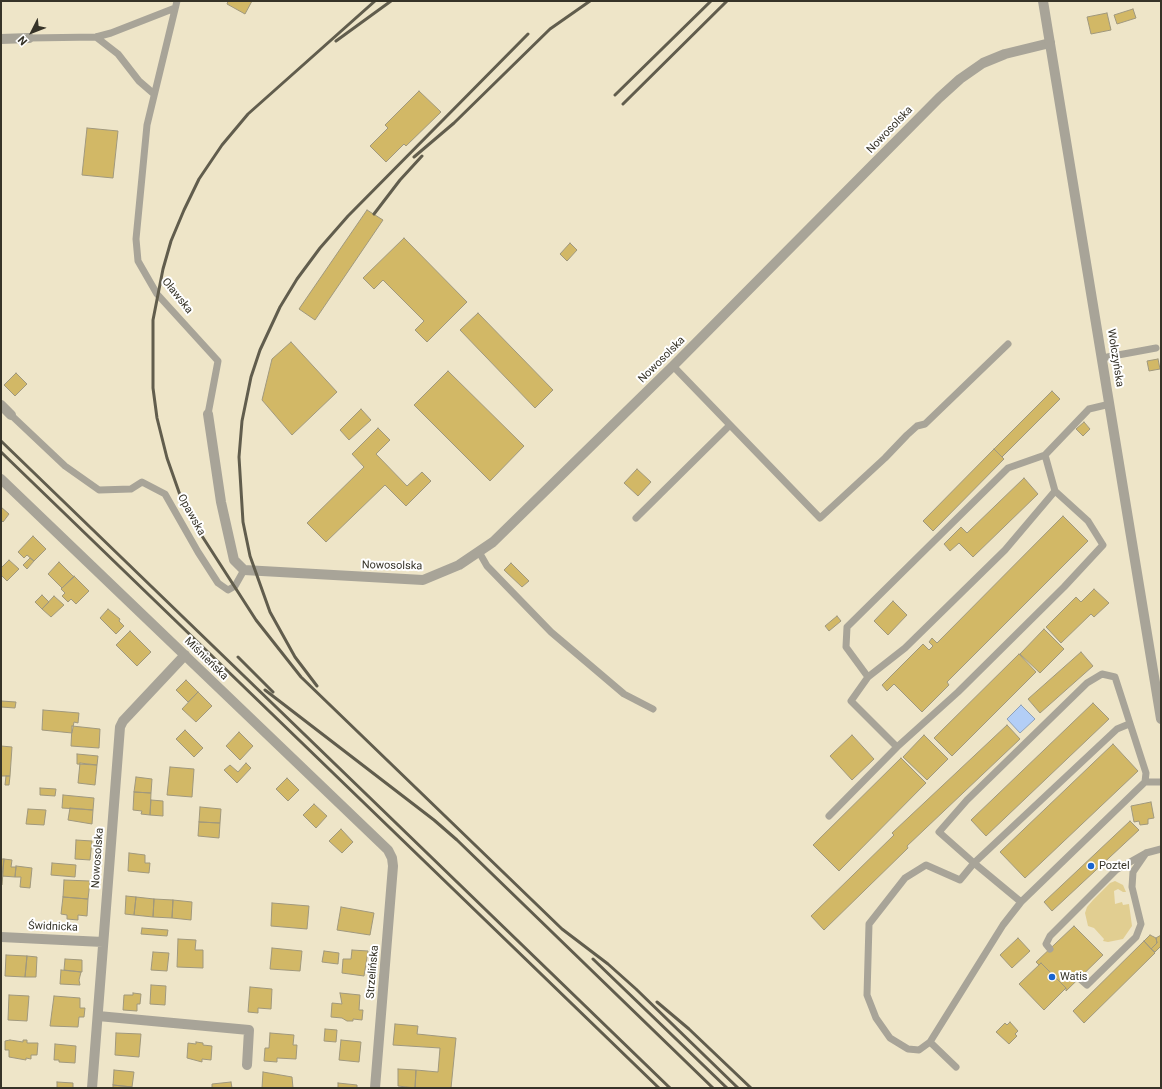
<!DOCTYPE html>
<html>
<head>
<meta charset="utf-8">
<style>
	body { margin:0 }
	#map { position:relative; width:1162px; height:1089px; overflow:hidden; background:#eee5c8; font-family:Roboto,sans-serif }
	canvas { display:block }
	.frame { position:absolute; inset:0; border:2px solid #363328; pointer-events:none }
	.north { position:absolute; left:12px; top:12px; width:40px; height:40px; -webkit-text-stroke:3px #fff; paint-order:stroke; rotate:228deg; font-size:11px; font-weight:700; line-height:16px; text-align:center; color:#363328 }
	.north::after { content:''; display:block; margin:auto; width:14px; height:18px; background:#363328; clip-path:polygon(50% 0,100% 100%,50% 72%,0 100%) }
</style>
</head>
<body>
<div id="map">
<canvas width="1162" height="1089"></canvas>
<div class="frame"></div>
<div class="north">N</div>
</div>
<script>
const context = document.querySelector('canvas').getContext('2d');
context.lineJoin = 'round';
function paint(path, color) { context.fillStyle = color; context.fill(path, 'evenodd'); }
const toPath = rows => new Path2D(rows.map(r => 'M' + r).join(''));
function trace(path, color, width, dash) { context.strokeStyle = color; context.lineWidth = width; context.lineCap = dash ? 'butt' : 'round'; context.setLineDash(dash || []); context.stroke(path); }
function drawText(font, color, halo, rows, align = 'center') {
  context.font = font + ' Roboto,sans-serif'; context.lineWidth = 4; context.setLineDash([]); context.textBaseline = 'middle'; context.strokeStyle = halo; context.fillStyle = color; for (const [text, x, y, turn = 0] of rows) {
    context.save(); context.translate(x, y); context.rotate((+turn || 0) * Math.PI / 180); context.textAlign = isNaN(turn) ? turn : align; if (halo) context.strokeText(text, 0, 0); context.fillText(text, 0, 0); context.restore();
  }
}
const green = toPath([
	[1115,881,1123,885,1126,892,1123,892,1118,889,1114,891,1115,904,1122,902,1123,905,1129,904,1132,926,1123,939,1108,942,1103,941,1104,939,1094,928,1088,926,1085,913,1087,907,1093,900,1110,883]
]);
const water = toPath([
	[1021,705,1035,719,1020,733,1007,719,1021,705]
]);
const building = toPath([
	[228,1,252,1,245,14,227,4,228,1],
	[1133,9,1136,18,1117,24,1114,15,1133,9],
	[1107,13,1111,30,1091,34,1087,17,1107,13],
	[419,91,441,112,406,146,404,144,386,162,370,146,388,128,385,125,419,91],
	[87,128,118,131,113,178,82,175,87,128],
	[367,210,383,220,315,320,299,309,367,210],
	[404,238,467,302,427,342,415,330,424,321,383,280,374,289,363,278,404,238],
	[570,243,577,250,567,261,560,254,570,243],
	[478,313,553,390,535,408,460,330,478,313],
	[291,342,337,392,292,435,262,400,272,359,291,342],
	[1158,359,1160,369,1149,371,1147,361,1158,359],
	[448,371,524,446,490,481,414,405,448,371],
	[16,373,27,384,15,396,4,385,16,373],
	[1052,391,1060,399,1002,457,994,449,1052,391],
	[361,409,371,420,349,440,340,430,361,409],
	[1084,422,1090,429,1083,436,1076,429,1084,422],
	[378,428,390,440,376,454,407,486,422,472,431,481,406,506,385,485,326,542,307,523,364,467,352,454,378,428],
	[994,449,1004,459,933,531,923,521,994,449],
	[637,469,651,482,638,496,624,483,637,469],
	[1024,478,1038,494,973,557,959,543,950,551,944,544,961,527,967,533,1024,478],
	[1,507,9,514,3,522,1,520,1,507],
	[1063,516,1088,541,947,682,949,685,922,712,894,684,887,691,882,685,923,644,929,650,933,646,929,642,932,638,937,643,1063,516],
	[33,536,46,549,34,561,27,555,24,558,18,552,33,536],
	[30,558,34,561,27,569,23,565,30,558],
	[9,560,19,569,7,581,1,575,1,568,9,560],
	[59,562,74,577,62,588,48,574,59,562],
	[511,563,529,581,522,587,504,570,511,563],
	[74,576,89,591,76,604,71,599,68,602,62,596,65,593,61,589,74,576],
	[1094,589,1109,603,1094,617,1091,614,1061,643,1046,627,1076,597,1081,602,1094,589],
	[42,595,49,602,42,609,35,602,42,595],
	[54,596,64,605,51,617,42,609,54,596],
	[893,601,907,615,888,635,874,621,893,601],
	[108,609,120,619,119,621,124,626,116,634,100,618,108,609],
	[837,616,841,621,829,631,825,626,837,616],
	[1044,629,1064,649,1040,673,1020,654,1044,629],
	[130,631,151,652,137,666,116,645,130,631],
	[1081,652,1093,666,1040,713,1028,699,1081,652],
	[1019,654,1036,672,952,756,934,738,1019,654],
	[186,680,198,692,188,702,176,690,186,680],
	[198,692,212,706,196,722,182,709,198,692],
	[1,701,16,702,15,708,1,707,1,701],
	[1093,703,1109,719,986,836,971,820,1093,703],
	[43,710,79,713,78,723,74,722,72,733,42,730,43,710],
	[1007,725,1020,739,907,846,908,848,824,930,811,916,894,835,892,833,1007,725],
	[72,726,100,729,99,748,71,746,72,726],
	[185,730,203,748,194,757,176,739,185,730],
	[239,732,253,746,240,760,226,746,239,732],
	[852,735,874,759,852,780,830,756,852,735],
	[924,735,948,759,927,780,903,757,924,735],
	[1113,744,1138,771,1025,878,1000,852,1113,744],
	[1,746,12,747,10,776,1,776,1,746],
	[77,754,98,756,97,765,77,764,77,754],
	[901,758,926,783,839,871,813,845,901,758],
	[80,763,97,765,95,785,78,783,80,763],
	[246,763,251,768,237,783,224,770,230,765,238,772,246,763],
	[170,767,194,769,192,797,167,795,170,767],
	[6,776,10,776,9,785,5,785,6,776],
	[136,777,152,779,151,793,134,792,136,777],
	[287,778,299,790,288,801,276,789,287,778],
	[40,788,56,789,55,796,40,795,40,788],
	[134,792,151,793,150,815,141,814,142,811,133,810,134,792],
	[63,795,94,798,93,810,62,808,63,795],
	[151,800,163,801,163,816,150,815,151,800],
	[1151,802,1154,818,1148,819,1148,824,1140,825,1139,821,1134,822,1131,806,1151,802],
	[314,804,327,816,316,828,303,815,314,804],
	[200,807,221,809,220,823,199,822,200,807],
	[70,808,93,810,92,824,68,820,70,808],
	[28,809,46,810,44,825,26,824,28,809],
	[1130,821,1139,830,1052,911,1044,902,1130,821],
	[199,822,220,823,219,838,198,836,199,822],
	[341,829,353,842,342,853,329,841,341,829],
	[76,840,92,841,90,860,75,859,76,840],
	[129,853,145,855,145,863,150,863,149,873,128,871,129,853],
	[1,859,4,859,2,885,1,885,1,859],
	[4,859,12,860,11,867,16,867,15,877,2,876,4,859],
	[52,863,76,865,75,877,51,875,52,863],
	[16,866,32,868,30,888,20,887,21,877,15,877,16,866],
	[64,880,90,881,88,899,63,897,64,880],
	[126,896,136,897,134,915,125,914,126,896],
	[63,897,88,899,87,916,78,915,78,920,67,919,67,915,61,914,63,897],
	[136,897,154,899,153,917,134,915,136,897],
	[154,899,173,900,172,918,153,917,154,899],
	[173,900,192,902,191,920,172,918,173,900],
	[272,903,309,906,307,929,271,926,272,903],
	[341,907,374,913,370,935,337,930,341,907],
	[1074,926,1103,955,1066,991,1066,988,1041,963,1039,965,1036,962,1074,926],
	[142,928,168,930,167,936,141,934,142,928],
	[1150,935,1156,938,1157,943,1151,949,1144,941,1150,935],
	[1161,935,1161,946,1155,952,1151,949,1157,943,1156,938,1161,935],
	[1018,938,1030,951,1012,968,1000,955,1018,938],
	[178,939,196,940,195,950,203,950,203,968,177,967,178,939],
	[1144,941,1155,953,1084,1023,1073,1011,1144,941],
	[272,948,302,951,300,971,270,969,272,948],
	[352,950,368,951,364,976,342,973,343,959,351,959,352,950],
	[324,951,339,953,338,964,322,962,324,951],
	[153,952,169,953,167,971,151,970,153,952],
	[6,955,27,956,25,977,5,976,6,955],
	[27,956,37,957,36,977,25,977,27,956],
	[65,959,82,960,82,972,64,970,65,959],
	[1041,963,1066,988,1044,1010,1019,984,1041,963],
	[61,970,81,972,79,980,80,985,60,984,61,970],
	[151,985,166,986,165,1005,150,1004,151,985],
	[250,987,272,989,271,1009,258,1008,258,1013,248,1012,250,987],
	[133,993,141,994,140,1004,137,1004,137,1011,123,1010,124,995,133,995,133,993],
	[340,993,360,995,359,1010,363,1010,362,1020,353,1019,353,1021,347,1021,342,1018,331,1017,332,1003,342,1004,340,993],
	[9,995,29,996,27,1021,8,1020,9,995],
	[54,996,80,998,80,1008,85,1008,84,1017,79,1017,78,1027,50,1026,54,996],
	[1010,1022,1018,1031,1015,1034,1017,1036,1009,1044,996,1032,1005,1023,1007,1025,1010,1022],
	[395,1024,418,1026,417,1034,456,1038,451,1088,415,1088,416,1070,438,1072,440,1048,393,1045,395,1024],
	[325,1029,337,1030,336,1042,324,1041,325,1029],
	[116,1033,141,1034,139,1057,115,1055,116,1033],
	[270,1033,294,1035,293,1045,297,1045,296,1059,277,1058,277,1062,264,1061,265,1048,269,1048,270,1033],
	[10,1040,23,1042,23,1040,27,1040,27,1043,38,1043,37,1055,31,1055,31,1059,26,1058,26,1060,9,1057,9,1050,5,1050,5,1041,10,1040],
	[341,1040,361,1042,359,1062,339,1060,341,1040],
	[196,1042,203,1043,203,1045,212,1046,211,1060,202,1059,202,1062,187,1058,188,1043,196,1044,196,1042],
	[55,1044,76,1046,75,1063,59,1062,59,1060,54,1060,55,1044],
	[398,1069,416,1070,415,1088,398,1086,398,1069],
	[114,1070,134,1072,132,1087,113,1085,114,1070],
	[263,1072,292,1077,293,1088,262,1088,263,1072],
	[57,1082,73,1083,73,1088,57,1088,57,1082],
	[231,1082,232,1088,212,1088,212,1084,231,1082],
	[338,1083,357,1085,357,1088,338,1088,338,1083],
	[113,1085,132,1087,132,1088,113,1088,113,1085]
]);
const service = toPath([
	[177,1,147,125,136,239,138,261,157,294,218,361,208,414],
	[96,37,118,54,139,81,154,94],
	[29,38,96,37,111,33,175,8],
	[1102,358,1156,348],
	[673,366,820,518,885,458,907,435,917,426,925,424,1008,344],
	[11,415,65,466,99,490,131,489,142,482,165,494,198,552,218,583,228,590,235,586,244,570],
	[636,518,730,425],
	[479,552,487,566,551,632,624,694,653,709],
	[868,677,905,648,1005,550,1055,491],
	[897,747,851,701,868,677,846,647,847,627,1008,468,1045,455,1089,409,1110,404],
	[1145,782,1161,782],
	[829,816,897,747,958,692,1064,587,1103,545,1088,521,1055,491,1045,455],
	[1021,902,974,863,960,880,926,865,905,878,869,924,867,995,876,1018,890,1038,908,1049,919,1050,930,1042,1003,925,1021,902,1145,782,1146,773,1115,677,1102,674,1087,683,967,800,939,832,974,863,1117,729,1129,724],
	[1050,949,1046,944,1050,936,1116,870,1146,853,1161,849],
	[1079,978,1087,985,1136,937,1141,924,1132,887,1133,872,1146,853],
	[930,1042,956,1067]
]);
const minor = toPath([
	[1,39,29,38],
	[1,405,11,415],
	[208,414,221,502,234,560,244,570,423,580,459,565,493,542,673,366,939,98,960,79,983,63,1005,54,1050,43],
	[1,479,388,850,392,858,393,866,375,1088],
	[1,937,103,942],
	[98,1016,249,1030,247,1065],
	[92,1088,120,727,123,721,185,655]
]);
const tertiary = toPath([
	[1043,1,1161,719]
]);
const rail = toPath([
	[375,1,248,114,222,145,199,179,184,210,171,241,163,269,153,320,153,388,157,418,167,458,180,495,202,536,256,620,301,677,562,929,608,964,636,989,738,1088],
	[336,41,391,1],
	[615,95,711,1],
	[623,104,727,1],
	[414,157,454,123,550,29,590,1],
	[374,214,400,180,422,156],
	[1,441,670,1088],
	[1,452,659,1088],
	[238,657,273,692],
	[317,686,295,657,270,612,250,556,243,522,239,457,242,421,251,377,260,350,280,307,297,279,320,248,348,216,528,34],
	[265,690,434,820,457,840,713,1088],
	[593,959,727,1088],
	[657,1002,689,1029,751,1088]
]);
const markers = [
	[1091,866,4,"#1965d0"],
	[1052,977,4,"#1965d0"]
];
const streetNames = [
	["Nowosolska",890,130,-46],
	["Oławska",177,296,51],
	["Wołczyńska",1115,358,81],
	["Nowosolska",662,360,-45],
	["Opawska",191,515,61],
	["Nowosolska",392,566,1],
	["Miśnieńska",206,659,44],
	["Nowosolska",98,858,-86],
	["Świdnicka",53,927,2],
	["Strzelińska",373,972,-85]
];
const poiNames = [
	["Poztel",1099,866],
	["Watis",1060,977]
];
paint(green, '#e1ce91');
paint(water, '#b3cef6');
trace(water, '#8ea0b8', 1);
paint(building, '#d2b866');
trace(building, '#a0987d', 1);
trace(service, '#a8a498', 7);
trace(minor, '#a8a498', 10);
trace(tertiary, '#a8a498', 10);
trace(rail, '#615d4d', 3);
for (const [x, y, r, color] of markers) { const dot = new Path2D(); dot.arc(x, y, r, 0, 2 * Math.PI); context.fillStyle = color; context.fill(dot); trace(dot, '#fff', 1.5); }
drawText('11px', '#363328', '#fff', streetNames);
drawText('11px', '#363328', '#fff', poiNames, 'left');
</script>
</body>
</html>
